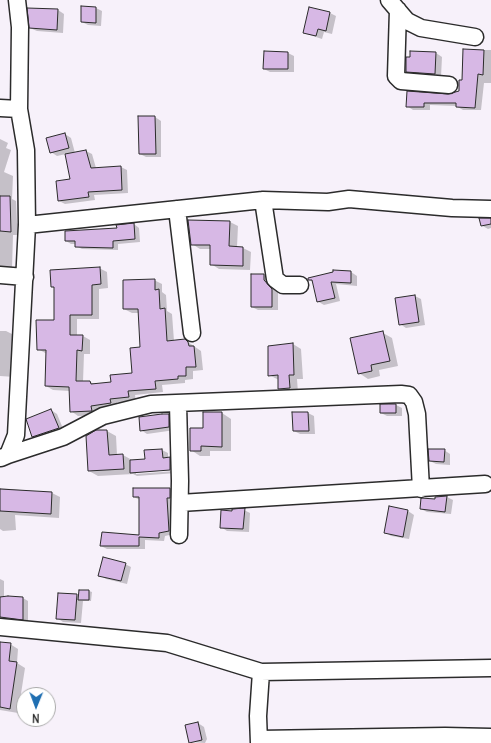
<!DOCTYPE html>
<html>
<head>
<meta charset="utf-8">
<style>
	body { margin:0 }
	#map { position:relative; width:491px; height:743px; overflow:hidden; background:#f7f1fa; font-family:Delius,sans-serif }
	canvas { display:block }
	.north { position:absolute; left:16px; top:687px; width:40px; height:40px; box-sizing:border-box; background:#fff; border:1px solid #aaa; border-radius:50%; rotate:181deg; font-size:11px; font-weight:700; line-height:16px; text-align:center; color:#2b2b2b }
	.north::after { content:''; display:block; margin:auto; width:14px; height:18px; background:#1f6fb2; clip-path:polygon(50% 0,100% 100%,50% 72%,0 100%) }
</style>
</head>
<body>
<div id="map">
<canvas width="491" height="743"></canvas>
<div class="north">N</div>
</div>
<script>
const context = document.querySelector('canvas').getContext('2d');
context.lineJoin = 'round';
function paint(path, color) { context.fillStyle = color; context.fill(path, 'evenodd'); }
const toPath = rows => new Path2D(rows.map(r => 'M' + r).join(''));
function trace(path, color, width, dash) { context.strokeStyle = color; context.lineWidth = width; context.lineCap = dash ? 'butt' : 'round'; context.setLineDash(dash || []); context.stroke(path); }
const shadow = toPath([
	[96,8,102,11,101,26,88,25,82,22],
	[29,9,58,10,64,14,63,33,37,31,30,28],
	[330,13,336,16,332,34,324,32,322,39,304,33],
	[464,50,491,50,491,83,484,83,481,110,463,110,456,106,430,105,430,110,413,110,407,106,460,92,462,82],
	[288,53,294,56,294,72,270,72,264,69],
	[436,53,442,57,441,77,413,75,407,71],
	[155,117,161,121,161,157,146,157,140,154],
	[65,134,71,138,75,153,86,151,92,154,96,168,121,167,127,170,128,193,94,195,95,200,65,204,59,201,71,180,66,154,57,156,51,152],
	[0,139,8,143,6,148,11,150,4,172,13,176,12,199,16,201,17,223,18,224,18,235,13,235,12,268,0,267],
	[491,219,491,228,488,229,481,225],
	[230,222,238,226,237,247,243,248,251,252,250,270,219,269,211,264,211,249,200,249,192,244],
	[134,224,139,228,140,242,118,244,118,250,82,249,76,246,76,244,71,244,66,241],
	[99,268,107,272,108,288,99,289,99,319,77,319,77,336,83,336,90,340,90,354,84,354,83,382,90,382,95,384,112,383,133,374,141,348,139,313,132,313,124,309,154,280,162,284,162,292,166,295,167,311,172,314,174,341,185,340,201,351,203,370,193,371,193,379,185,380,185,383,162,385,163,392,135,395,136,401,117,402,118,407,99,415,78,416,71,411,70,391,53,390,46,386,47,354,38,349,55,321,55,288,52,287],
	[334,271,351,272,357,276,357,286,336,284,340,301,324,305,317,301,313,282,309,280],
	[264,275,270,279,270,285,278,293,278,310,258,310,252,307],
	[415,296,421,299,425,325,406,328,400,324],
	[0,331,6,331,12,334,12,358,15,360,15,377,0,376],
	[383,333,392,338,398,366,379,370,380,376,368,379,359,373],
	[293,344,301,349,303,379,297,379,298,393,288,394,279,389,279,380,269,375],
	[396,405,402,408,402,416,387,416,381,413],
	[51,410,57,414,64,431,39,440,33,436],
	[222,413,231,419,231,451,210,451,210,456,200,456,191,450,204,429],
	[293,413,308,413,314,416,315,434,300,434,294,431],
	[169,415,175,419,175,430,147,434,141,430],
	[107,431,116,436,117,455,123,455,132,460,146,460,162,450,168,453,168,458,176,462,176,473,137,476,133,474,98,476,89,471],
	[175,469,175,471,136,474,136,472],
	[444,450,450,454,450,465,436,464,430,461],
	[0,488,52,493,60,497,59,518,15,515,16,530,3,531,0,529],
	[170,489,176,493,174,534,165,536,164,541,145,540,145,549,107,549,101,546,140,536,140,500,134,497],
	[447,497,453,500,451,514,427,512,421,509,435,500],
	[244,510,250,513,249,532,227,531,221,527,233,512],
	[408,511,414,515,409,539,391,536,385,532],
	[125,564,131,567,127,584,106,579,100,575],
	[0,579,4,581,4,597,23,598,28,601,28,622,0,620],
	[89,591,92,592,91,601,83,601,81,623,63,622,57,618,77,595,79,596],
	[0,643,10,644,18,649,17,663,25,668,18,713,0,710],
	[198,723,204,727,207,739,205,743,190,742]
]);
const building = toPath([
	[81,6,96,7,96,23,81,22,81,6],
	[309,7,330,12,326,31,318,29,316,36,303,33,309,7],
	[27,8,58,9,57,30,29,28,27,8],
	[463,49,484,50,483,75,478,74,475,108,456,107,456,103,424,103,424,107,406,107,407,91,448,94,459,91,459,80,462,80,463,49],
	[264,51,288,52,288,69,263,69,264,51],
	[410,51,436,52,435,74,406,72,406,57,410,57,410,51],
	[138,116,155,116,156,154,139,154,138,116],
	[65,133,69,148,50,153,46,138,65,133],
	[86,150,91,168,121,166,122,190,88,192,89,197,58,201,56,181,70,179,65,154,86,150],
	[0,196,10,196,11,232,0,231,0,196],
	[479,218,491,218,491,224,481,226,479,218],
	[188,220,230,221,229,246,243,247,243,266,210,265,210,245,191,245,188,220],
	[134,223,135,239,113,241,113,248,75,247,75,241,65,241,65,231,117,228,116,225,134,223],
	[100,267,101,284,92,285,92,315,70,315,70,335,83,335,82,351,77,350,76,381,90,381,91,384,111,382,110,375,132,373,130,348,140,347,138,309,123,309,123,280,155,279,155,290,159,289,160,309,165,308,167,341,185,339,188,342,189,346,194,346,196,367,186,367,186,376,178,376,178,379,155,381,156,389,128,391,129,397,110,399,111,403,91,406,92,411,70,412,69,387,45,386,46,350,37,350,36,320,54,320,54,287,51,287,50,270,100,267],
	[333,270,351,271,351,283,331,282,335,298,317,302,312,280,308,280,308,278,333,272,333,270],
	[251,274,264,274,264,280,272,289,272,307,251,307,251,274],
	[415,295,419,322,399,325,395,298,415,295],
	[383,331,390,361,371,365,372,371,358,374,350,338,383,331],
	[293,343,294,375,289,375,290,388,278,389,278,375,268,376,268,346,293,343],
	[380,404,396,404,396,413,380,413,380,404],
	[51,409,59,428,32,437,26,419,51,409],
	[203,412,222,412,222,447,201,446,201,451,190,451,190,428,203,428,203,412],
	[292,412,308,412,309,431,293,431,292,412],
	[162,414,169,414,169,427,140,431,139,417,162,414],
	[96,430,107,430,109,455,123,454,124,469,88,471,86,436,96,430],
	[162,449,163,458,170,457,170,470,130,473,130,460,145,459,144,450,162,449],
	[428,449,445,449,444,462,429,461,428,449],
	[133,488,170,488,170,498,167,498,169,531,159,533,159,538,139,537,139,546,100,546,102,532,139,535,139,497,133,497,133,488],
	[0,489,52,492,51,514,0,511,0,489],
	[447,496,445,512,420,509,421,498,435,499,435,497,447,496],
	[389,506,408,510,403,537,384,533,389,506],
	[245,508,243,529,220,528,221,510,232,511,232,509,245,508],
	[103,557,126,563,121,581,98,576,103,557],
	[79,590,89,590,89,600,78,600,79,590],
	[58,593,77,594,75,620,56,619,58,593],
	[8,596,23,597,23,620,0,617,0,597,8,596],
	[0,642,11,643,9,661,17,662,10,709,0,707,0,642],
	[198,722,202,740,189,743,185,725,198,722]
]);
const minor = toPath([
	[389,0,407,21,421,28,475,37],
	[398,10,396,76,401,81,449,85],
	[0,108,19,109],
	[263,200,275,279,283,285,300,285],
	[177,209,192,333],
	[27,225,263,200,328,202,349,199,452,208,491,209],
	[0,275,25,277],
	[178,404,180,481,179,535],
	[8,455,63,437,103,416,151,404,401,394,409,395,414,402,417,414,421,489],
	[1,458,8,455,16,435,27,225,26,150,19,109,20,27,17,0],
	[180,503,485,484],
	[0,627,167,643,261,672,258,716,259,743],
	[261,672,491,668],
	[259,739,445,736,491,737]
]);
paint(shadow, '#0003');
paint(building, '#d7b8e5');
trace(building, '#2b2b2b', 1);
trace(minor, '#2b2b2b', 19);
trace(minor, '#fff', 16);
</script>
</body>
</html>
